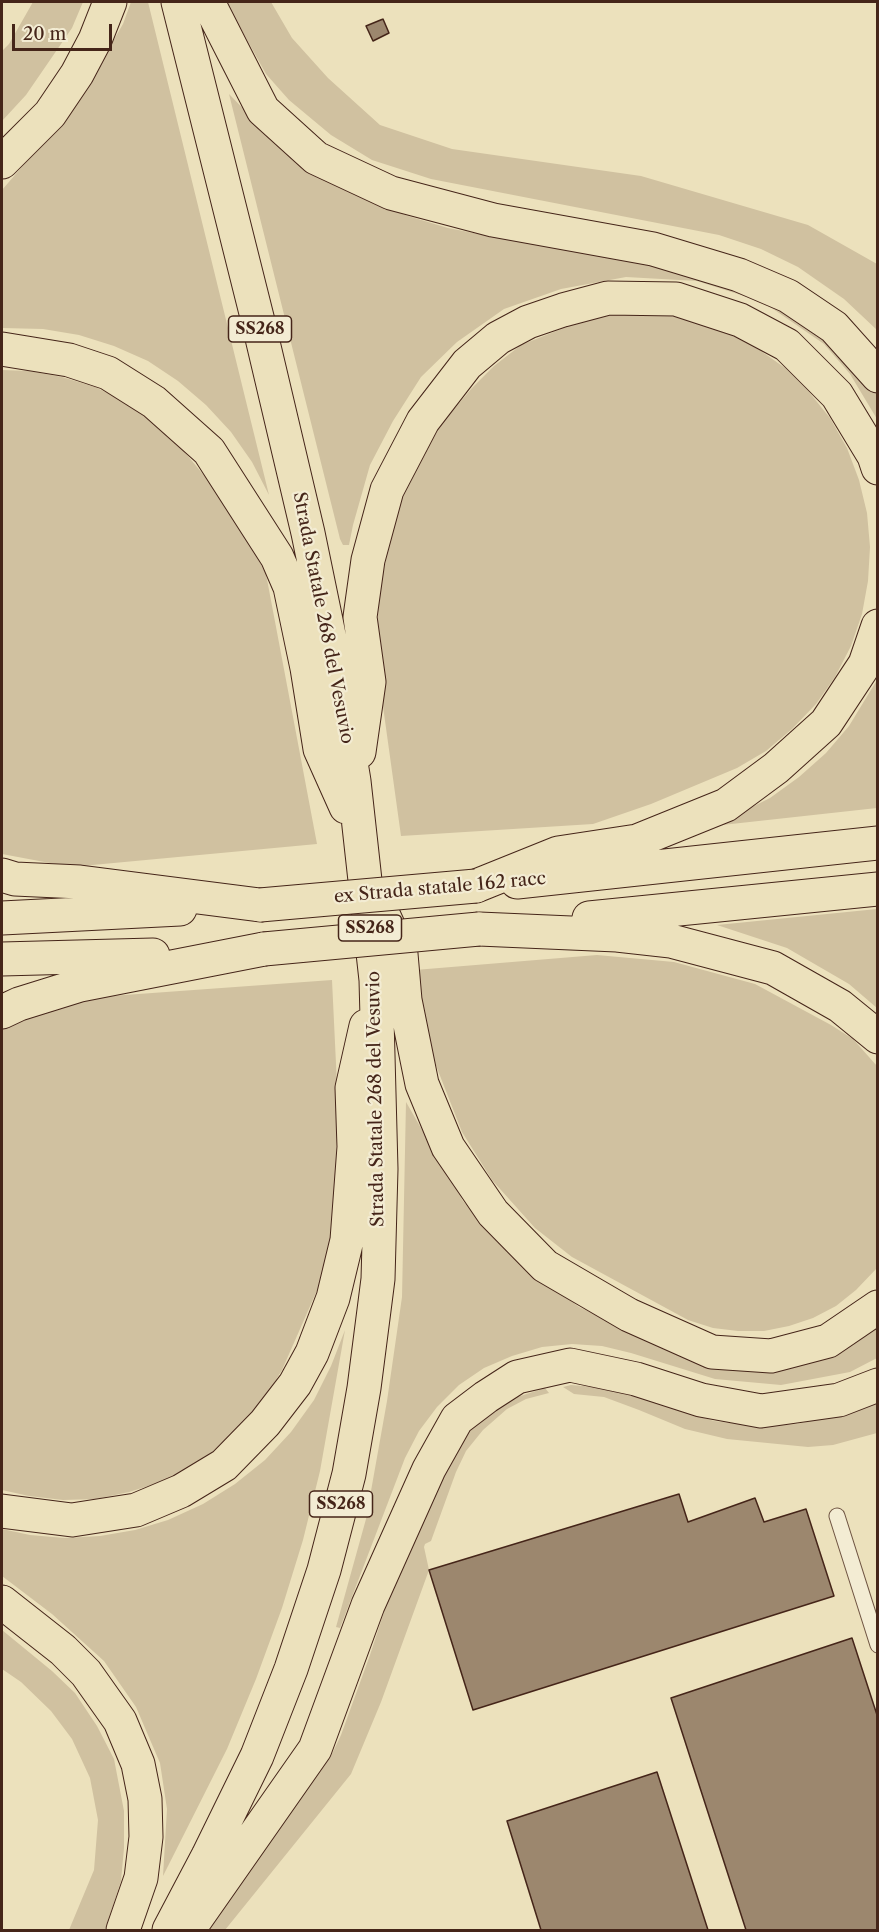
<!DOCTYPE html>
<html>
<head>
<meta charset="utf-8">
<style>
	body { margin:0 }
	#map { position:relative; width:879px; height:1932px; overflow:hidden; background:#ece1bc; font-family:"Libre Caslon Text",serif }
	canvas { display:block }
	.frame { position:absolute; inset:0; border:3px solid #452519; pointer-events:none }
	.scale { position:absolute; left:12px; top:24px; width:100px; height:27px; box-sizing:border-box; border:3px solid #452519; border-top:0; padding-left:8px; font-size:18px; line-height:21px; white-space:nowrap; color:#452519; -webkit-text-stroke:4px #f3ecd3; paint-order:stroke }
</style>
</head>
<body>
<div id="map">
<canvas width="879" height="1932"></canvas>
<div class="frame"></div>
<div class="scale">20 m</div>
</div>
<script>
const context = document.querySelector('canvas').getContext('2d');
context.lineJoin = 'round';
function paint(path, color) { context.fillStyle = color; context.fill(path, 'evenodd'); }
const toPath = rows => new Path2D(rows.map(r => 'M' + r).join(''));
function trace(path, color, width, dash) { context.strokeStyle = color; context.lineWidth = width; context.lineCap = dash ? 'butt' : 'round'; context.setLineDash(dash || []); context.stroke(path); }
function drawText(font, color, halo, rows, align = 'center') {
  context.font = font + ' "Libre Caslon Text",serif'; context.lineWidth = 4.5; context.setLineDash([]); context.textBaseline = 'middle'; context.strokeStyle = halo; context.fillStyle = color; for (const [text, x, y, turn = 0] of rows) {
    context.save(); context.translate(x, y); context.rotate((+turn || 0) * Math.PI / 180); context.textAlign = isNaN(turn) ? turn : align; if (halo) context.strokeText(text, 0, 0); context.fillText(text, 0, 0); context.restore();
  }
}
const green = toPath([
	[33,2,83,2,72,28,26,95,2,121,2,51,9,44],
	[131,2,148,2,269,495,252,462,231,432,206,405,178,381,148,361,114,346,79,335,43,329,2,328,2,190,77,103,123,24],
	[226,2,271,2,292,38,328,78,380,125,452,149,641,176,808,225,877,264,877,330,844,299,798,267,761,249,719,235,431,179,372,160,331,135,289,100,266,74],
	[229,94,260,126,369,201,408,216,448,228,489,236,628,255,781,303,853,362,877,394,877,419,850,374,824,344,763,302,697,281,626,277,561,289,504,309,457,342,421,377,393,421,370,465,353,525,349,545,343,545,340,539],
	[629,311,662,314,696,320,727,332,757,348,785,368,809,392,830,418,847,448,859,480,867,513,870,547,868,581,862,614,851,646,835,677,816,704,792,729,766,751,737,768,651,804,593,824,401,836,376,656,379,595,394,519,411,472,439,427,472,388,494,366,521,345,589,318],
	[2,370,29,371,62,377,95,387,126,402,154,421,178,444,230,507,266,574,317,844,71,867,2,854],
	[877,680,877,808,704,827,738,814,770,798,799,777,826,753,849,726],
	[877,909,877,1008,849,984,787,948,717,925],
	[597,955,674,962,755,984,831,1025,853,1039,877,1066,877,1268,856,1290,836,1306,813,1318,789,1326,764,1331,738,1331,713,1328,688,1320,572,1257,535,1228,492,1180,462,1132,435,1063,415,970],
	[332,980,338,1106,334,1220,322,1279,282,1370,264,1399,243,1425,219,1447,190,1467,161,1482,129,1492,96,1499,63,1500,29,1496,2,1490,2,1029,14,1023,97,997],
	[406,1102,463,1201,512,1257,579,1307,673,1351,713,1361,877,1320,877,1358,850,1372,781,1385,715,1379,631,1353,602,1346,572,1344,542,1347,512,1356,484,1368,459,1385,437,1407,419,1431,405,1458,340,1628,336,1627,366,1519,387,1401,402,1297],
	[345,1330,320,1471,303,1540,282,1608,256,1679,227,1749,163,1876,167,1809,160,1763,136,1707,104,1661,52,1614,2,1576,2,1529,30,1535,65,1538,100,1536,135,1530,168,1520,203,1504,235,1484,265,1460,291,1432,314,1400,331,1366],
	[571,1385,608,1388,714,1421,757,1426,797,1424,860,1410,877,1403,877,1433,833,1445,808,1447,727,1439,685,1429,639,1410,604,1397,574,1394,563,1387],
	[545,1388,549,1393,526,1399,507,1409,483,1430,466,1451,456,1472,431,1541,425,1544,424,1547,429,1570,381,1702,351,1774,225,1930,209,1930,254,1857,331,1756,341,1735,370,1655,411,1529,452,1442,502,1402],
	[2,1630,52,1671,75,1693,97,1726,114,1759,124,1811,124,1848,121,1881,105,1930,69,1930,94,1870,98,1820,90,1778,72,1739,51,1711,21,1682,2,1669]
]);
const building = toPath([
	[383,19,389,33,373,41,366,26,383,19],
	[679,1494,688,1522,755,1498,764,1522,806,1509,834,1596,473,1710,429,1570,679,1494],
	[852,1638,878,1718,878,1930,746,1930,671,1698,852,1638],
	[657,1772,708,1930,541,1930,507,1821,657,1772]
]);
const service = toPath([
	[837,1516,878,1645]
]);
const trunk = toPath([
	[208,2,263,110,316,158,391,193,493,220,653,249,739,275,788,296,834,327,878,376],
	[2,162,50,114,77,74,95,40,110,2],
	[2,349,69,360,108,373,154,402,209,451,277,557,290,587,307,668,320,749,346,807],
	[359,752,369,682,360,617,368,560,387,490,423,421,467,364,498,338,528,322,563,310,608,298,676,299,740,320,787,345,837,395,874,456,878,468],
	[2,875,15,879,80,882,260,905],
	[517,882,878,843],
	[476,886,558,853,637,841,726,805,776,768,826,723,865,664,878,626],
	[382,912,401,954,405,1000,422,1084,448,1147,493,1213,545,1266,629,1315,712,1352,771,1356,828,1341,878,1307],
	[2,918,180,909],
	[589,918,878,889],
	[479,929,617,935,671,941,773,968,840,1006,878,1037],
	[2,959,153,955],
	[2,1012,19,1004,80,985,264,949],
	[2,1511,72,1520,136,1510,181,1491,224,1465,265,1423,295,1384,312,1353,333,1298,347,1240,354,1147,352,1088,366,1026],
	[2,1602,63,1650,86,1673,120,1721,138,1764,145,1799,146,1837,141,1878,123,1930],
	[196,1919,315,1749,368,1605,429,1469,457,1419,486,1397,517,1377,570,1365,636,1379,701,1400,761,1411,839,1400,878,1385],
	[169,1930,208,1856,257,1756,291,1669,324,1570,349,1474,364,1388,378,1279,381,1169,376,980,354,781,334,659,308,533,258,321,178,2]
]);
const trunkBridge = toPath([
	[260,905,476,886],
	[264,949,479,929]
]);
const shields = [
	[260,329,63],
	[370,928,63],
	[341,1504,63]
];
const shieldNames = [
	["SS268",260,329],
	["SS268",370,928],
	["SS268",341,1504]
];
const streetNames = [
	["Strada Statale 268 del Vesuvio",323,618,79],
	["ex Strada statale 162 racc",440,888,-5],
	["Strada Statale 268 del Vesuvio",376,1099,-91]
];
paint(green, '#d0c1a0');
paint(building, '#9c876e');
trace(building, '#452519', 1.5);
trace(service, '#6f5442', 17);
trace(trunk, '#452519', 35);
trace(service, '#f3ecd3', 15);
trace(trunk, '#ece1bc', 33);
trace(trunkBridge, '#452519', 35, []);
trace(trunkBridge, '#ece1bc', 33);
for (const [x, y, w] of shields) { const box = new Path2D(); box.roundRect(x - w / 2, y - 13, w, 26, 4.5); context.fillStyle = '#f3ecd3'; context.fill(box); trace(box, '#452519', 1.5); }
drawText('bold 16px', '#452519', null, shieldNames);
drawText('18px', '#452519', '#f3ecd3', streetNames);
</script>
</body>
</html>
